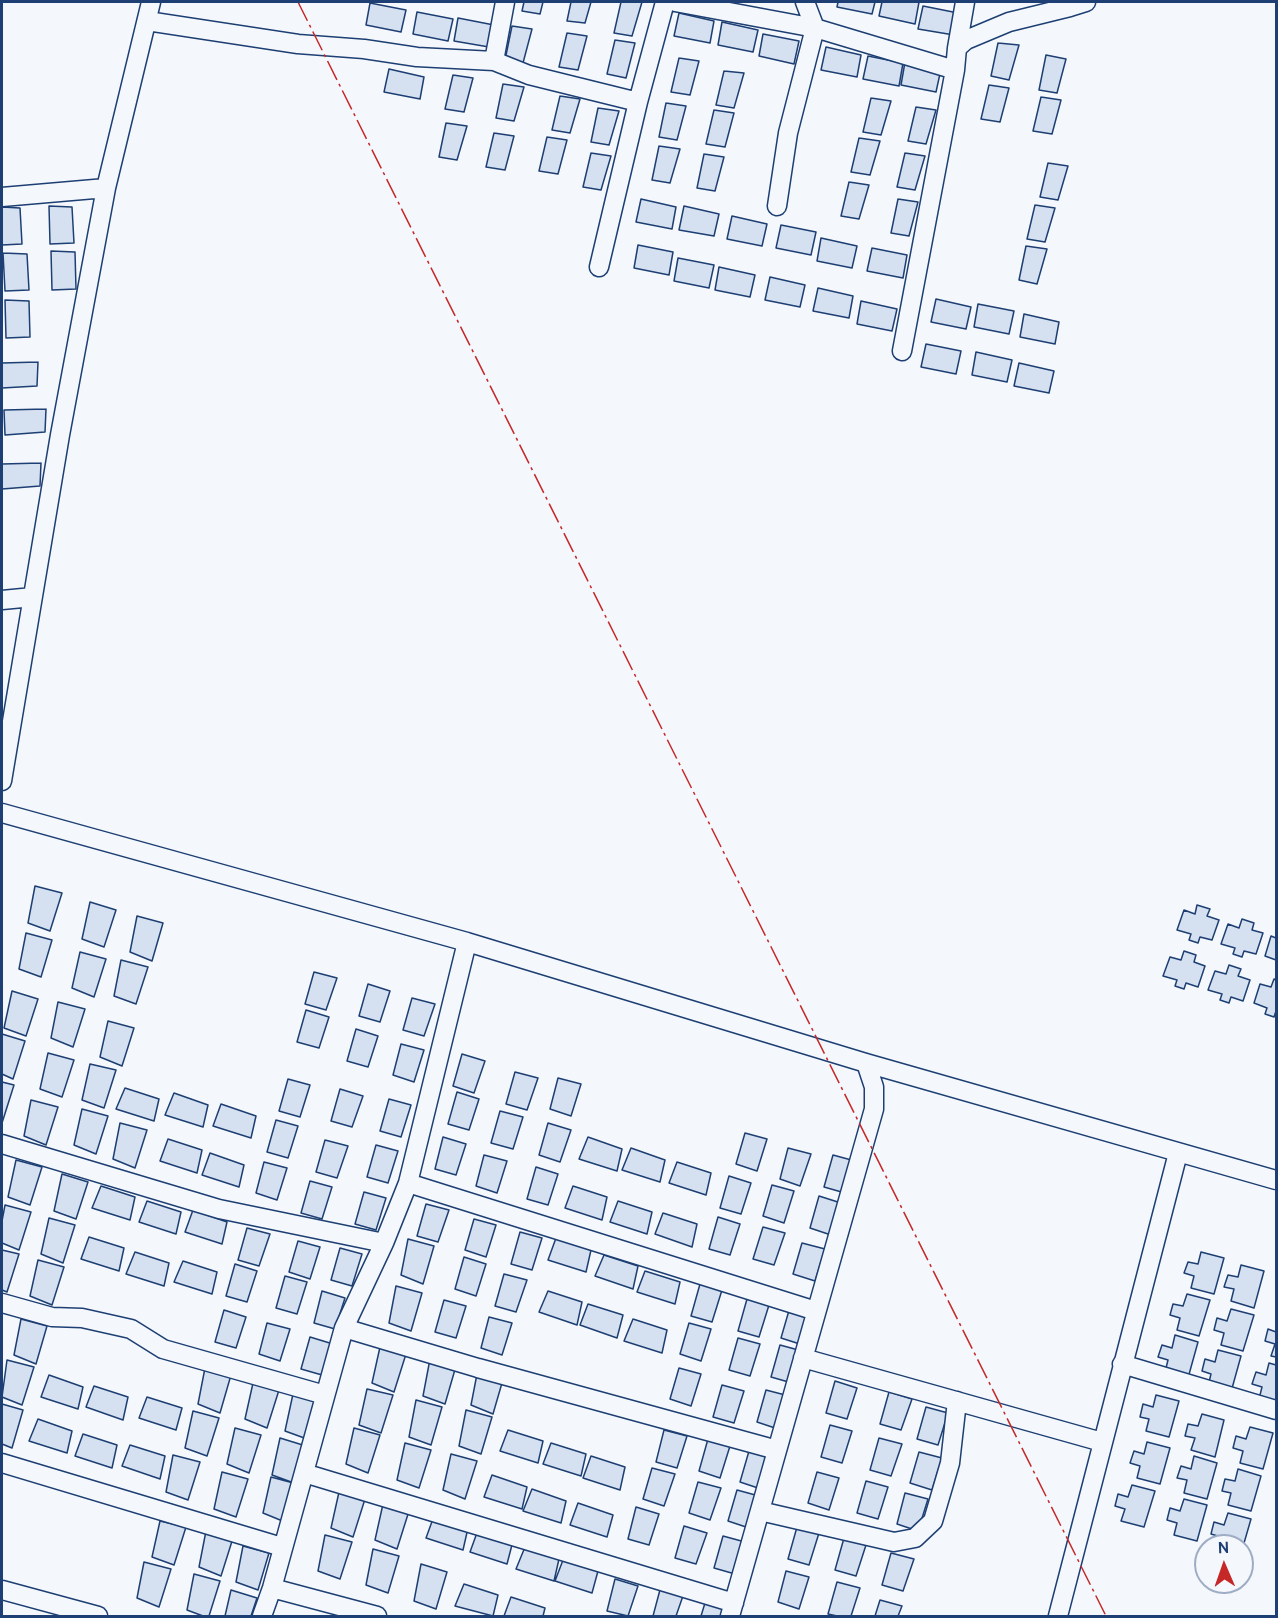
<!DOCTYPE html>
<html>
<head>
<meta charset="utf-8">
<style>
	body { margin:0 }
	#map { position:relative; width:1278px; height:1618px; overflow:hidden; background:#f4f7fb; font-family:Cabin,sans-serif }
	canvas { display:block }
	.frame { position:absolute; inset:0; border:3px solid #1d3f73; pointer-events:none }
	.north { position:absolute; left:1194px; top:1534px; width:60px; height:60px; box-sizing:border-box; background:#f4f7fb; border:2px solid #9eadc5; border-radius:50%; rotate:358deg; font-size:16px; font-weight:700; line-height:24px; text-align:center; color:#1d3f73 }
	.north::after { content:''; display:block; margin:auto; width:21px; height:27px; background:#c62828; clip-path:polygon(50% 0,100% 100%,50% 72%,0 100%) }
</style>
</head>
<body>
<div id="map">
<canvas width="1278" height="1618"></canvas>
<div class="frame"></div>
<div class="north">N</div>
</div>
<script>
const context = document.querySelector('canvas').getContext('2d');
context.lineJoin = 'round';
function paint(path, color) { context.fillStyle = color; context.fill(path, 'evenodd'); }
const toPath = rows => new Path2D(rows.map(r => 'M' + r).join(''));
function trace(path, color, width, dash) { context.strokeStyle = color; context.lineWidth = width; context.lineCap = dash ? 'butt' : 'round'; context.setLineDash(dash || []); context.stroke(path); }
const building = toPath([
	[524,2,543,2,540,14,522,11,524,2],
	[571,2,591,2,585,23,567,21,571,2],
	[621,2,642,2,632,36,614,33,621,2],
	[838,2,875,2,872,14,837,7,838,2],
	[882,2,919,2,915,24,879,16,882,2],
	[370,3,406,10,401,32,366,25,370,3],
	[923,6,958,13,954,35,918,29,923,6],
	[417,12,453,19,448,41,413,34,417,12],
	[679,13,714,21,710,43,674,36,679,13],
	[458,18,494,25,489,47,454,41,458,18],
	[722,22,758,30,753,52,718,45,722,22],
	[512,26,532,29,523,63,505,60,512,26],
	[567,33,587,36,578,70,559,67,567,33],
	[763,34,799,41,794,64,759,56,763,34],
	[615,40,635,43,626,78,607,74,615,40],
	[998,43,1019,45,1009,80,991,76,998,43],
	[826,47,861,55,857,77,821,70,826,47],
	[1046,55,1066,59,1057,93,1039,90,1046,55],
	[868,56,903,63,899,86,863,79,868,56],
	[679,58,699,61,690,95,671,92,679,58],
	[905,62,941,69,936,92,901,85,905,62],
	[389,69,424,77,420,99,384,92,389,69],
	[724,71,744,73,734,108,716,105,724,71],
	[453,75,473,78,464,112,445,109,453,75],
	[503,84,524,87,514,121,496,118,503,84],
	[989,85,1009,88,1000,122,981,119,989,85],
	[560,96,580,99,570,133,552,130,560,96],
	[1041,97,1061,100,1052,134,1033,131,1041,97],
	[871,98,891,101,881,135,863,132,871,98],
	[666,103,686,106,677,140,659,137,666,103],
	[916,107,936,110,926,144,908,141,916,107],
	[598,108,619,111,609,145,591,142,598,108],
	[714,110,734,113,725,147,706,144,714,110],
	[446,123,467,126,457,160,439,157,446,123],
	[494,133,514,136,505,170,486,167,494,133],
	[547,137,567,140,558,174,539,171,547,137],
	[859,138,880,141,870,175,851,172,859,138],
	[659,146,680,149,670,183,652,180,659,146],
	[591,153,611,156,601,190,583,187,591,153],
	[905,153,925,156,915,190,897,187,905,153],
	[704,154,724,157,715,191,697,188,704,154],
	[1048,163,1068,166,1058,200,1040,197,1048,163],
	[849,182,869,185,859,219,841,216,849,182],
	[641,199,676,207,672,229,636,222,641,199],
	[898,199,918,202,909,236,891,233,898,199],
	[1035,205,1055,208,1045,242,1027,239,1035,205],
	[49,206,72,207,74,243,50,244,49,206],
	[684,206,719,214,714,236,679,230,684,206],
	[2,207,20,208,22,244,2,245,2,207],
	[732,216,767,224,762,246,727,239,732,216],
	[781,225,816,232,811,255,776,248,781,225],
	[821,238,857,246,852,268,817,261,821,238],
	[638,245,673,252,669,275,634,268,638,245],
	[1026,246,1047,249,1037,284,1019,280,1026,246],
	[872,248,907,255,903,278,867,271,872,248],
	[51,251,75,252,76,289,52,290,51,251],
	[3,253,27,254,29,290,5,291,3,253],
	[678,258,714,265,709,288,674,281,678,258],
	[719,267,755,275,750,297,715,290,719,267],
	[770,277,805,285,800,307,765,300,770,277],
	[818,288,853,296,849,318,813,311,818,288],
	[936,299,971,307,966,329,931,322,936,299],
	[5,300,29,301,30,337,6,338,5,300],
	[861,301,897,309,892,331,857,324,861,301],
	[978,304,1014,311,1009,334,974,327,978,304],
	[1024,314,1059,322,1055,344,1020,337,1024,314],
	[926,344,961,351,956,374,921,367,926,344],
	[976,352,1012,360,1007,382,972,375,976,352],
	[38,362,37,386,2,388,2,363,38,362],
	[1019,363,1054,371,1049,393,1014,386,1019,363],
	[46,409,45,432,5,435,4,410,46,409],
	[41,463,40,486,2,489,2,464,41,463],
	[35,886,62,893,50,931,28,923,35,886],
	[90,902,116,910,104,947,82,939,90,902],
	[1197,905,1210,909,1207,916,1219,920,1212,940,1200,937,1198,943,1189,940,1191,934,1177,930,1184,910,1195,914,1197,905],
	[137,916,163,923,152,961,130,952,137,916],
	[1242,919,1254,923,1252,930,1263,933,1256,954,1244,951,1242,957,1233,954,1235,948,1221,944,1228,924,1239,928,1242,919],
	[26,933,52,940,41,977,19,969,26,933],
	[1271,936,1276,938,1276,960,1265,956,1271,936],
	[1184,951,1196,955,1194,962,1205,966,1198,987,1186,983,1184,989,1175,986,1177,980,1163,976,1170,957,1181,960,1184,951],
	[80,952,106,959,94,997,72,988,80,952],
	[121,960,148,967,136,1004,114,996,121,960],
	[1229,965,1241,969,1238,976,1250,980,1243,1001,1231,997,1229,1003,1220,1000,1222,994,1208,990,1215,971,1226,974,1229,965],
	[314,972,337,978,326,1010,305,1004,314,972],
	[1274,979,1276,980,1276,1011,1274,1017,1265,1014,1267,1008,1254,1003,1260,984,1271,987,1274,979],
	[368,984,390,991,380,1022,359,1016,368,984],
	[12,991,38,999,26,1036,4,1028,12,991],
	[412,998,435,1004,424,1036,403,1030,412,998],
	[58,1002,85,1009,73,1047,51,1038,58,1002],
	[306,1010,329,1017,319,1048,297,1042,306,1010],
	[108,1021,134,1028,122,1066,100,1057,108,1021],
	[356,1029,378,1036,368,1067,347,1061,356,1029],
	[2,1034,25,1041,13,1079,2,1074,2,1034],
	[401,1044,424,1050,414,1082,393,1075,401,1044],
	[48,1053,74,1060,62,1097,40,1089,48,1053],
	[462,1054,485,1061,474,1093,453,1086,462,1054],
	[90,1064,116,1070,104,1108,82,1100,90,1064],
	[515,1072,538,1078,527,1110,506,1104,515,1072],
	[558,1078,581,1084,571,1116,550,1109,558,1078],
	[288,1079,310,1085,300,1117,279,1111,288,1079],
	[2,1082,14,1085,2,1123,2,1082],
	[125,1088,159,1099,154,1121,116,1109,125,1088],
	[340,1089,363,1096,352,1127,331,1121,340,1089],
	[457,1092,479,1099,469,1130,448,1124,457,1092],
	[174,1093,208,1105,203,1127,165,1115,174,1093],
	[389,1099,411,1105,401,1137,380,1131,389,1099],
	[31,1100,58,1107,46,1145,24,1136,31,1100],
	[221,1104,256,1116,251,1138,213,1126,221,1104],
	[82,1109,108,1116,96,1154,74,1145,82,1109],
	[500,1111,523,1117,513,1149,491,1143,500,1111],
	[276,1120,298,1126,288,1158,267,1152,276,1120],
	[120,1123,147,1130,135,1168,113,1159,120,1123],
	[548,1123,571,1130,560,1162,539,1155,548,1123],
	[745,1133,767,1139,757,1171,736,1164,745,1133],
	[443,1137,466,1144,456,1175,435,1169,443,1137],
	[588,1137,622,1149,617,1171,579,1159,588,1137],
	[168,1139,202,1150,197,1173,160,1161,168,1139],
	[325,1140,348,1146,337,1178,316,1172,325,1140],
	[376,1145,398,1151,388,1183,367,1177,376,1145],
	[631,1148,665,1160,660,1182,622,1170,631,1148],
	[788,1148,811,1154,800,1186,780,1179,788,1148],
	[210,1153,244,1165,239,1187,202,1175,210,1153],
	[484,1155,507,1161,497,1193,476,1186,484,1155],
	[833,1155,855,1161,845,1193,824,1187,833,1155],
	[16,1160,42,1167,30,1205,8,1197,16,1160],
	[264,1162,287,1168,277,1200,256,1193,264,1162],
	[677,1162,711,1173,706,1195,669,1183,677,1162],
	[536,1167,558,1174,548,1205,527,1199,536,1167],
	[62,1174,88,1182,76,1219,54,1211,62,1174],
	[729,1176,751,1183,741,1214,720,1208,729,1176],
	[310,1181,332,1187,322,1219,301,1213,310,1181],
	[772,1185,794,1191,784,1223,763,1216,772,1185],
	[101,1186,135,1197,130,1220,92,1208,101,1186],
	[573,1186,607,1197,602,1220,565,1208,573,1186],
	[364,1192,386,1198,376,1230,355,1224,364,1192],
	[819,1196,841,1203,831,1235,810,1228,819,1196],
	[147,1201,181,1212,176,1234,139,1222,147,1201],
	[618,1201,652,1212,647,1234,610,1222,618,1201],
	[426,1204,449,1210,438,1242,417,1236,426,1204],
	[5,1205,31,1212,19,1250,2,1243,2,1221,5,1205],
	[193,1210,227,1222,222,1244,185,1232,193,1210],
	[663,1213,697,1224,692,1247,655,1234,663,1213],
	[718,1217,740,1224,730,1255,709,1249,718,1217],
	[49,1218,75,1225,63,1263,41,1254,49,1218],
	[474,1219,496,1225,486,1257,465,1250,474,1219],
	[763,1227,785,1233,774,1265,753,1259,763,1227],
	[247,1228,270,1234,259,1266,238,1260,247,1228],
	[520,1232,542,1238,532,1270,511,1264,520,1232],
	[89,1237,124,1248,119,1271,81,1259,89,1237],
	[556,1238,591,1250,586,1272,548,1260,556,1238],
	[408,1239,434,1246,423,1284,401,1275,408,1239],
	[298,1241,320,1247,310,1279,289,1272,298,1241],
	[802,1243,825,1249,815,1281,793,1274,802,1243],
	[340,1248,362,1254,352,1286,331,1280,340,1248],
	[2,1250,19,1254,7,1292,2,1290,2,1250],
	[135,1252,169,1263,164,1286,126,1274,135,1252],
	[1201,1252,1224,1258,1214,1294,1191,1288,1194,1276,1184,1273,1188,1262,1198,1264,1201,1252],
	[604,1255,638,1266,633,1289,595,1276,604,1255],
	[464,1257,486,1264,476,1296,455,1289,464,1257],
	[38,1260,64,1267,52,1305,30,1296,38,1260],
	[183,1261,217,1272,212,1294,174,1282,183,1261],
	[235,1264,257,1271,247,1302,226,1296,235,1264],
	[1241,1265,1264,1271,1254,1308,1231,1301,1234,1289,1224,1287,1228,1275,1238,1277,1241,1265],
	[645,1271,680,1282,675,1304,637,1292,645,1271],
	[504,1274,527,1280,516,1312,495,1306,504,1274],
	[285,1276,307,1282,297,1314,276,1308,285,1276],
	[700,1284,722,1290,712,1322,691,1316,700,1284],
	[396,1286,422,1293,411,1331,389,1323,396,1286],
	[322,1291,345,1298,335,1329,314,1323,322,1291],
	[548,1291,582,1302,577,1325,539,1312,548,1291],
	[1187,1294,1210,1300,1199,1336,1177,1330,1180,1318,1170,1315,1173,1304,1183,1306,1187,1294],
	[747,1299,769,1305,759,1337,738,1331,747,1299],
	[444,1300,466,1306,456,1338,435,1332,444,1300],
	[588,1304,623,1315,617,1338,580,1325,588,1304],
	[790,1307,813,1313,803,1345,781,1338,790,1307],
	[1231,1309,1254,1315,1243,1351,1221,1345,1224,1333,1214,1330,1217,1318,1227,1321,1231,1309],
	[224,1310,246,1317,236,1348,215,1342,224,1310],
	[489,1317,512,1323,502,1355,481,1348,489,1317],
	[21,1319,47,1326,36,1364,14,1355,21,1319],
	[633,1319,667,1330,662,1353,624,1341,633,1319],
	[267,1323,290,1329,280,1361,259,1354,267,1323],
	[689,1323,711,1329,701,1361,680,1354,689,1323],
	[1268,1329,1276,1332,1276,1357,1271,1356,1275,1344,1265,1341,1268,1329],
	[1175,1335,1198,1342,1188,1378,1165,1372,1168,1360,1158,1357,1162,1345,1172,1348,1175,1335],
	[310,1337,333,1344,322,1375,301,1369,310,1337],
	[738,1338,760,1344,750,1376,729,1370,738,1338],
	[780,1345,802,1351,792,1383,771,1377,780,1345],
	[380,1347,406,1354,394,1392,372,1383,380,1347],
	[1218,1350,1241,1356,1231,1392,1208,1386,1211,1374,1202,1371,1205,1359,1215,1362,1218,1350],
	[430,1359,456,1366,445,1404,423,1396,430,1359],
	[7,1360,34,1367,22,1405,2,1397,7,1360],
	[1269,1363,1276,1365,1276,1404,1259,1399,1262,1387,1252,1384,1256,1372,1266,1375,1269,1363],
	[205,1368,231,1375,220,1413,198,1404,205,1368],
	[679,1368,701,1374,691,1406,670,1399,679,1368],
	[478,1369,504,1376,493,1414,471,1405,478,1369],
	[49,1375,83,1387,78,1409,41,1397,49,1375],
	[835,1381,857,1388,847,1419,826,1413,835,1381],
	[253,1383,279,1390,267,1428,245,1419,253,1383],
	[722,1385,744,1391,734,1423,713,1417,722,1385],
	[94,1386,128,1397,123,1420,86,1407,94,1386],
	[367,1389,393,1395,381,1433,359,1425,367,1389],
	[766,1390,789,1396,778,1429,757,1422,766,1390],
	[889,1392,912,1399,901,1430,880,1424,889,1392],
	[293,1394,319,1401,307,1439,285,1431,293,1394],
	[1156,1395,1179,1401,1169,1437,1146,1431,1149,1419,1140,1417,1143,1404,1153,1407,1156,1395],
	[147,1397,182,1408,176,1430,139,1418,147,1397],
	[416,1400,442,1407,431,1445,409,1437,416,1400],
	[2,1404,23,1410,12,1448,2,1444,2,1404],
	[926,1407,948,1413,938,1445,917,1439,926,1407],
	[466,1410,492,1417,481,1454,459,1446,466,1410],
	[193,1411,219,1418,207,1456,185,1448,193,1411],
	[1202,1414,1224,1420,1215,1457,1191,1450,1195,1438,1185,1436,1188,1424,1198,1426,1202,1414],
	[38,1419,72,1431,67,1453,29,1441,38,1419],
	[830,1425,852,1431,842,1463,821,1457,830,1425],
	[1250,1427,1273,1433,1263,1469,1240,1463,1243,1451,1233,1448,1236,1436,1246,1439,1250,1427],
	[235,1428,261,1435,249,1473,227,1464,235,1428],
	[354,1428,380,1435,368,1473,346,1464,354,1428],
	[508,1430,543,1441,538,1463,500,1451,508,1430],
	[664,1430,687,1436,677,1468,656,1462,664,1430],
	[83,1434,117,1445,112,1468,75,1456,83,1434],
	[280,1438,306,1446,294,1483,272,1475,280,1438],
	[879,1438,902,1444,891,1476,870,1470,879,1438],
	[708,1439,730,1446,720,1478,699,1471,708,1439],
	[1147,1442,1170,1448,1160,1484,1137,1478,1140,1466,1130,1463,1134,1451,1144,1454,1147,1442],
	[405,1443,431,1450,419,1488,397,1480,405,1443],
	[551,1443,586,1454,581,1476,543,1464,551,1443],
	[130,1445,165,1456,160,1479,122,1466,130,1445],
	[749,1451,772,1457,761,1489,740,1482,749,1451],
	[919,1452,942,1458,932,1490,910,1483,919,1452],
	[451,1454,477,1461,465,1499,443,1490,451,1454],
	[173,1455,200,1462,188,1500,166,1492,173,1455],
	[591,1456,625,1467,620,1490,583,1478,591,1456],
	[1194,1456,1217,1463,1207,1499,1184,1493,1187,1480,1177,1478,1181,1466,1191,1469,1194,1456],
	[652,1468,675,1474,664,1506,643,1499,652,1468],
	[1238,1469,1261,1476,1251,1511,1228,1505,1231,1493,1222,1491,1225,1479,1235,1481,1238,1469],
	[222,1472,248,1479,236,1517,214,1509,222,1472],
	[817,1472,839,1478,829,1510,808,1503,817,1472],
	[492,1475,527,1487,522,1509,484,1497,492,1475],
	[271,1477,297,1484,285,1522,263,1513,271,1477],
	[866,1481,888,1487,878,1519,857,1513,866,1481],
	[698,1482,721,1488,710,1520,689,1513,698,1482],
	[1132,1485,1155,1491,1144,1527,1121,1521,1125,1509,1115,1506,1118,1494,1128,1497,1132,1485],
	[532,1489,566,1501,561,1523,523,1511,532,1489],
	[737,1490,759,1496,749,1528,728,1521,737,1490],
	[339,1492,365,1499,353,1537,331,1528,339,1492],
	[905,1493,928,1499,918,1531,897,1524,905,1493],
	[1184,1499,1207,1505,1197,1541,1174,1535,1177,1523,1167,1520,1170,1508,1180,1511,1184,1499],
	[578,1503,613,1515,607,1537,570,1525,578,1503],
	[383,1504,409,1511,397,1549,375,1540,383,1504],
	[636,1507,659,1514,649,1545,628,1539,636,1507],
	[1228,1513,1251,1519,1242,1550,1242,1546,1218,1546,1221,1537,1211,1534,1214,1522,1224,1525,1228,1513],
	[434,1516,468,1528,463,1550,426,1538,434,1516],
	[160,1521,186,1527,174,1565,152,1557,160,1521],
	[684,1526,707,1533,696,1564,675,1558,684,1526],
	[797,1527,819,1533,809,1565,788,1559,797,1527],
	[478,1530,513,1541,507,1564,470,1552,478,1530],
	[206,1531,233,1538,221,1576,199,1567,206,1531],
	[325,1535,352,1542,340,1579,318,1571,325,1535],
	[723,1536,745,1542,735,1574,714,1568,723,1536],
	[844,1538,866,1545,856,1576,835,1570,844,1538],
	[243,1546,269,1553,258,1590,236,1582,243,1546],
	[525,1547,559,1559,554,1581,516,1569,525,1547],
	[373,1549,399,1556,388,1593,366,1585,373,1549],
	[891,1553,914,1559,903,1591,882,1585,891,1553],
	[563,1560,598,1571,592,1593,555,1581,563,1560],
	[144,1562,171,1569,159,1607,137,1598,144,1562],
	[421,1564,447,1572,436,1609,414,1601,421,1564],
	[786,1571,809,1577,799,1609,778,1602,786,1571],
	[194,1574,220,1581,209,1616,203,1616,187,1610,194,1574],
	[615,1579,638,1586,628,1616,607,1611,615,1579],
	[837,1582,860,1588,851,1616,837,1616,828,1614,837,1582],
	[464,1584,498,1595,493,1616,455,1606,464,1584],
	[661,1586,684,1593,676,1616,653,1616,661,1586],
	[231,1590,257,1598,251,1616,225,1616,231,1590],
	[511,1597,545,1608,543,1616,504,1616,511,1597],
	[880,1600,902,1606,898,1616,875,1616,880,1600],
	[705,1603,728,1609,725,1616,701,1616,705,1603]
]);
const street = toPath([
	[675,2,815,28,955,70],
	[147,21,298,44,364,49,417,57,494,61,529,75,638,102],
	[957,48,966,40,1009,22,1070,7,1086,2],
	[494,61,505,2],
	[2,197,106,188],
	[777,206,788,133,815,28,805,2],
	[599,267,638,102,665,2],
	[902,351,955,70,957,48,965,2],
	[2,600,33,597],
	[2,781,60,435,106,188,151,2],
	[2,813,467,942,866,1063,1276,1180],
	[2,1144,219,1209,384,1243],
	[408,1183,816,1311],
	[2,1303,52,1317,82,1318,131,1329,163,1349,325,1395],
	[344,1328,478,1368,777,1450],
	[803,1358,1102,1442],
	[1122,1364,1276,1410],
	[2,1463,282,1547],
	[304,1473,734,1603],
	[760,1511,894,1542,915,1538,933,1521,950,1463,957,1401],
	[272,1588,377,1616],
	[2,1590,98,1616],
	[262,1616,272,1588,344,1328,384,1243,408,1183,467,942],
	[730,1616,874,1109,874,1087,866,1063],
	[1058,1616,1178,1153]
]);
const power = toPath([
	[298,2,1106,1616]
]);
paint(building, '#d5e0f0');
trace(building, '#1d3f73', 1.5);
trace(street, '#1d3f73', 21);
trace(street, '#f4f7fb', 18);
trace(power, '#c62828', 1.5, [21, 4.5, 3, 4.5]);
</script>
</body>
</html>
